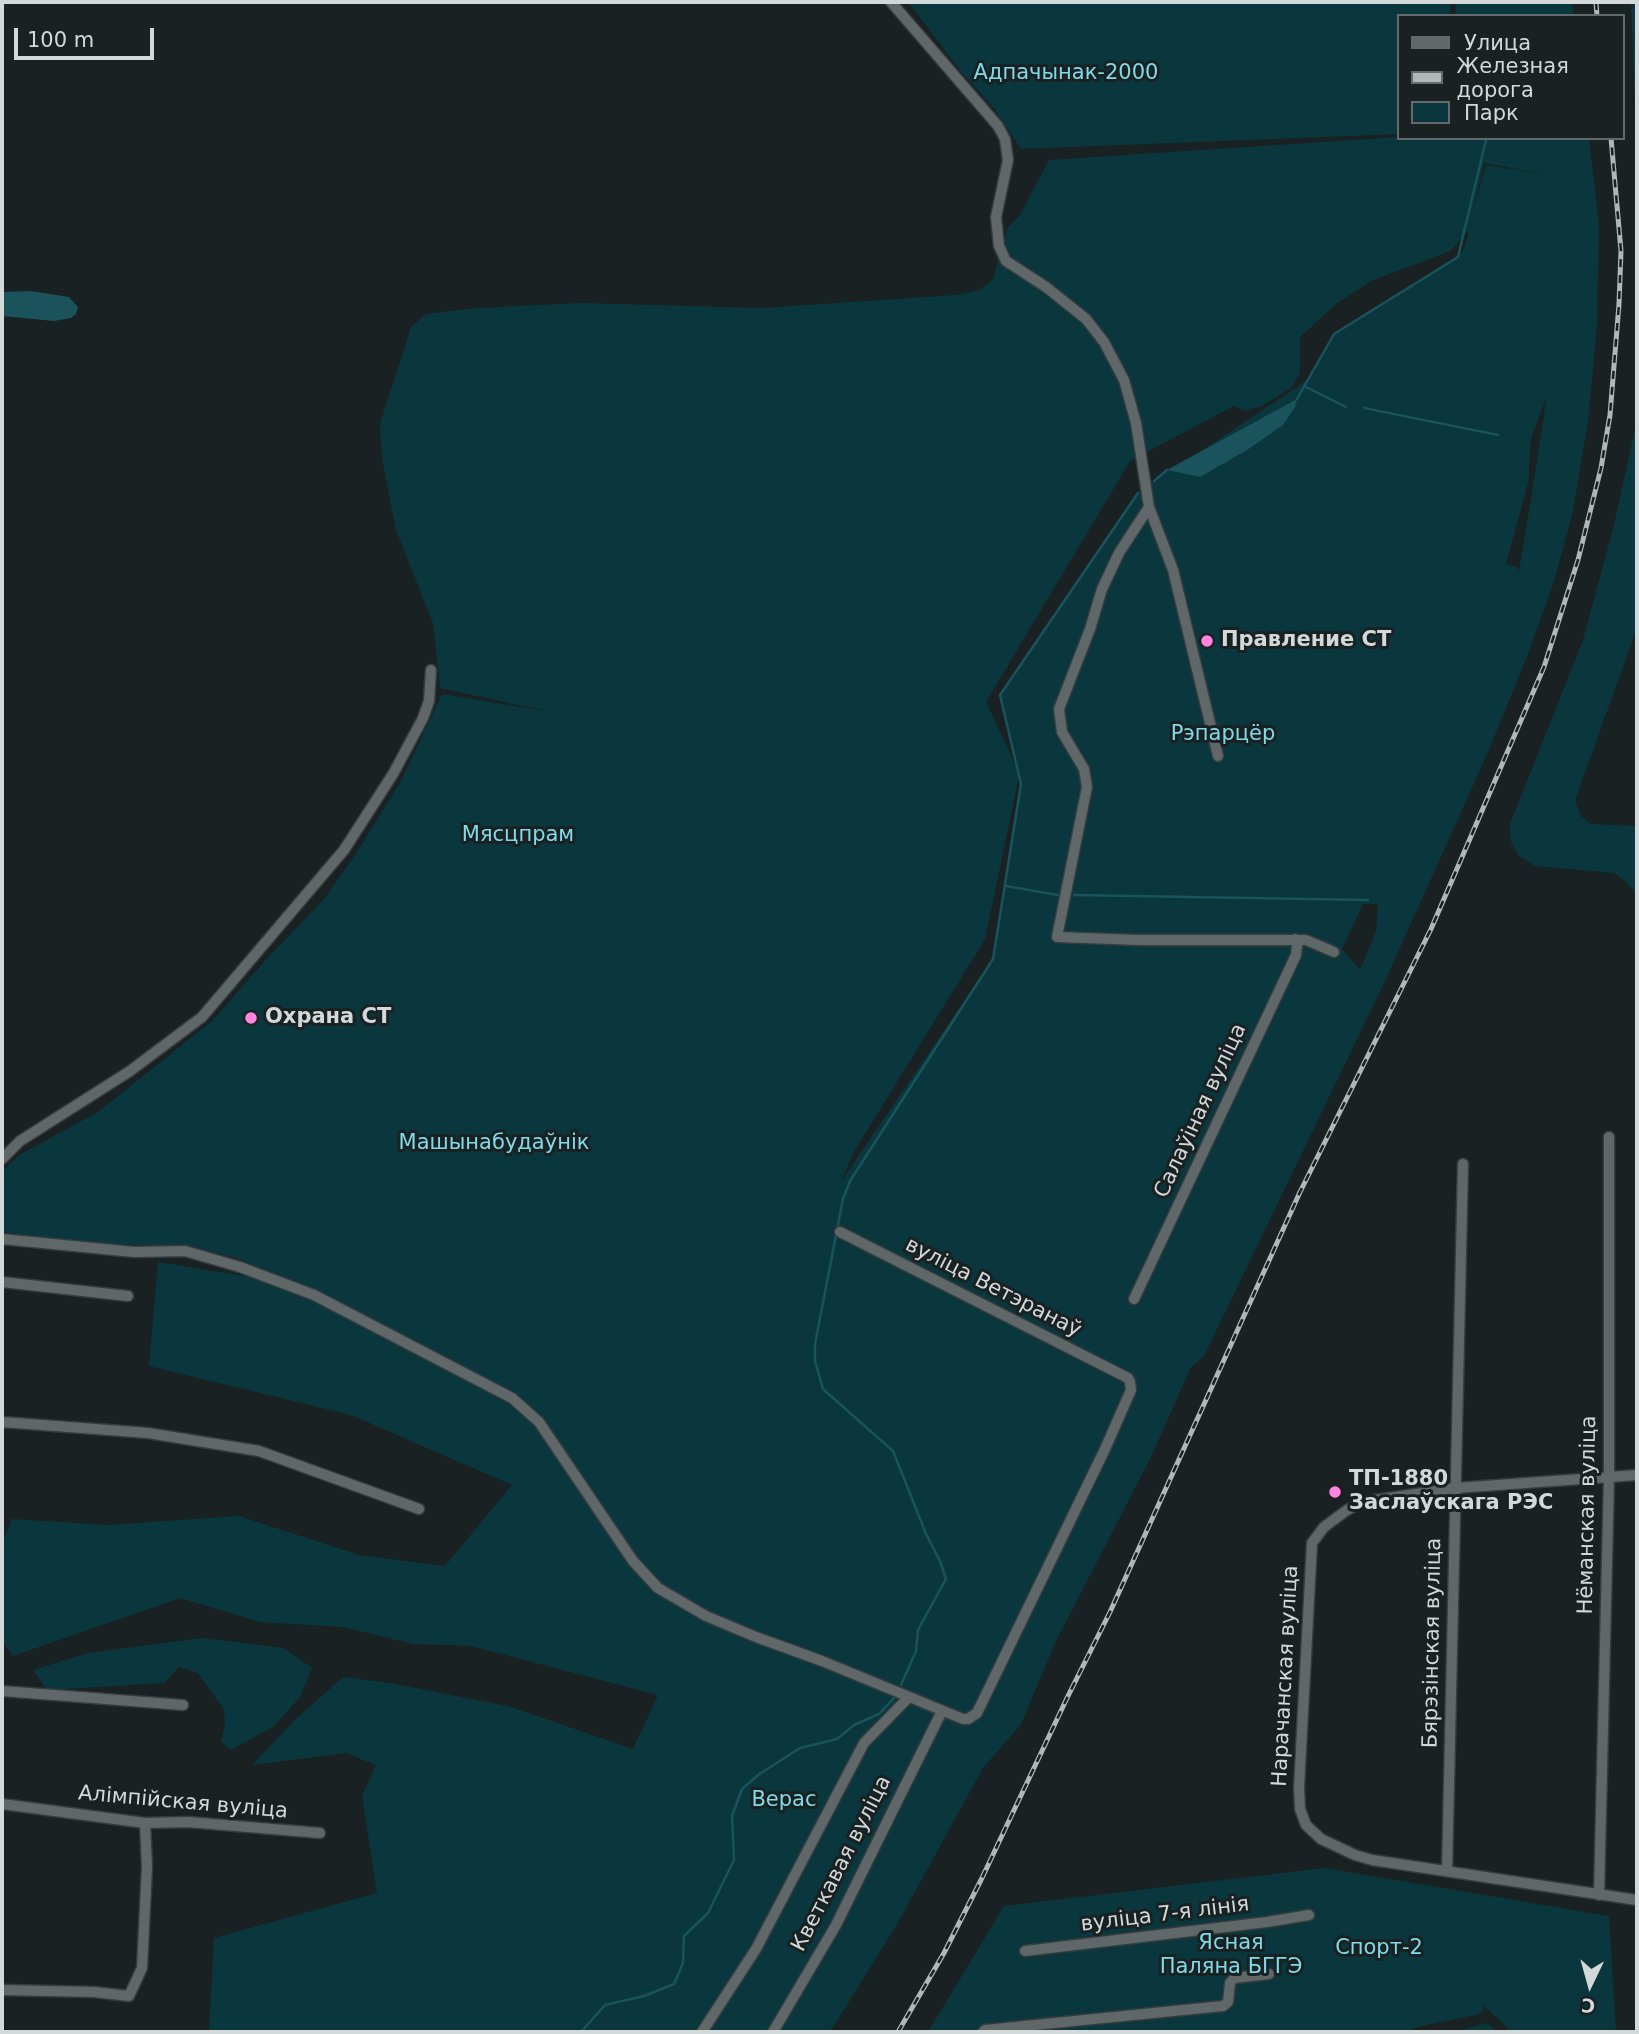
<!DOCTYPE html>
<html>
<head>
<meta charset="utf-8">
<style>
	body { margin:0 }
	#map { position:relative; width:1639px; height:2034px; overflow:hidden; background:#1a2122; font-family:"DejaVu Sans",sans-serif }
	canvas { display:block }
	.frame { position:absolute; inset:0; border:4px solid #d3d8d9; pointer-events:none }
	.legend { position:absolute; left:1397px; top:14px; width:228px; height:126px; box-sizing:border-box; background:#1a2122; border:2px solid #646a6b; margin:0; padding:9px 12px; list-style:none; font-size:21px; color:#d3d8d9 }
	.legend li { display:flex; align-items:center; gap:14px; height:35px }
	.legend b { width:35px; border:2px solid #646a6b }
	.north { position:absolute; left:1555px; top:1950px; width:70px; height:70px; -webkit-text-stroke:5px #1a2122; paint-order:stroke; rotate:185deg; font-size:19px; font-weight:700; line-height:28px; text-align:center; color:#d3d8d9 }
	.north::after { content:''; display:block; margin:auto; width:24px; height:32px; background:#d3d8d9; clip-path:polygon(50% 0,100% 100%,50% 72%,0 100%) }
	.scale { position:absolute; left:14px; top:28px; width:140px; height:32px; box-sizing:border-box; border:4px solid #d3d8d9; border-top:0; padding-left:9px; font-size:21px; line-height:24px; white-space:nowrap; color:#d3d8d9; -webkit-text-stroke:5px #1a2122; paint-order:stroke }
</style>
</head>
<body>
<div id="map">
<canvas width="1639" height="2034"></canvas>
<div class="frame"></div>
<ul class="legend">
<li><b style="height:9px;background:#5f6769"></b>Улица</li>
<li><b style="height:9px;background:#b1b7b8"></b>Железная дорога</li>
<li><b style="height:19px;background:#0a373d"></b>Парк</li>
</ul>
<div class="north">С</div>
<div class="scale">100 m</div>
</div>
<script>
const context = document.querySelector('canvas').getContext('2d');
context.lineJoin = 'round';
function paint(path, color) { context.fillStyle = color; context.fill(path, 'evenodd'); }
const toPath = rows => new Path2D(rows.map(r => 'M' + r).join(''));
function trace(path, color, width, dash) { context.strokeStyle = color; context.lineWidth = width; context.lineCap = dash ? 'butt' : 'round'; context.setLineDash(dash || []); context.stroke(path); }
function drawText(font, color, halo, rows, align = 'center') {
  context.font = font + ' "DejaVu Sans",sans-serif'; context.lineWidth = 6; context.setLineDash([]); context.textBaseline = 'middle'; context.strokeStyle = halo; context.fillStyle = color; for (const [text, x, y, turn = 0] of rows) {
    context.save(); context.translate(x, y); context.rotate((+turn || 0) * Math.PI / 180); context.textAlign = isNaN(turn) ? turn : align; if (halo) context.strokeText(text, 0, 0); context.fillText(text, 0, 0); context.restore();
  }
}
const green = toPath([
	[908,2,1451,2,1449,16,1399,16,1399,134,1021,149,994,108,963,74],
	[1457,2,1572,2,1574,16,1455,16],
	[1631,2,1637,2,1637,151,1635,109],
	[1399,137,1589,138,1599,225,1597,325,1588,422,1572,515,1554,581,1528,654,1488,752,1385,981,1204,1356,1191,1367,1150,1459,1056,1641,1021,1724,983,1768,896,1926,830,2032,209,2032,214,1938,377,1893,362,1796,376,1765,346,1753,252,1765,297,1718,343,1677,390,1683,508,1706,633,1749,658,1695,471,1646,413,1644,343,1627,260,1622,180,1598,13,1656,2,1641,2,1544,12,1519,107,1525,239,1516,359,1555,445,1566,512,1485,351,1415,149,1366,158,1262,293,1284,237,1258,188,1246,94,1244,2,1232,2,1180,5,1168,21,1154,98,1112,212,1021,264,962,324,899,355,855,401,781,442,694,551,712,440,688,433,623,396,530,382,458,380,424,411,327,426,314,477,308,581,303,762,308,956,295,980,290,993,279,1008,227,1019,217,1049,160],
	[1484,163,1554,176,1486,165,1473,211],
	[1469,230,1465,246,1458,257,1334,334,1309,379,1203,450,1167,470,1138,493,1000,695,1015,764,986,702,1130,461,1234,406,1245,411,1262,406,1291,388,1300,373,1300,337,1336,304,1371,281,1450,251],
	[1547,396,1531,499,1519,571,1517,567,1506,564,1528,483,1531,438],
	[1019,776,1021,784,993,959,840,1183,855,1150,985,939],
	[1363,904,1378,904,1376,931,1360,970,1342,949],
	[1637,419,1637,628,1575,800,1580,815,1591,824,1637,826,1637,895,1625,881,1614,873,1535,866,1519,856,1511,842,1510,824,1583,640,1614,525],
	[202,1638,284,1648,312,1668,300,1697,274,1726,231,1750,221,1741,225,1724,224,1709,198,1673,179,1667,164,1683,47,1690,33,1670,88,1653],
	[1324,1868,1609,1916,1616,2032,1509,2032,1508,2028,1482,2004,1483,2010,1480,2014,1422,2026,1402,2032,928,2032,1004,1906],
	[1487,2023,1498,2032,1456,2032]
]);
const water = toPath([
	[31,291,69,297,78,307,76,314,71,318,54,321,2,316,2,292],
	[1297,399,1295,407,1283,425,1247,450,1200,477,1167,470]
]);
const stream = toPath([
	[1306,387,1346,407],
	[1297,399,1334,334,1458,257,1486,140],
	[1364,408,1498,435],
	[1154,481,1167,470],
	[1006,886,1058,895],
	[1074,895,1368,900],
	[901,1685,916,1651,918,1630,946,1579,940,1561,926,1534,893,1451,823,1389,815,1361,815,1344,843,1199,850,1181,993,959,1021,784,1000,695,1138,493],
	[581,2032,605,2005,644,1996,674,1984,683,1963,684,1936,708,1913,734,1860,732,1816,742,1789,758,1775,800,1748,837,1739,854,1725,879,1714,894,1698]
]);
const minor = toPath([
	[891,2,998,126,1005,139,1008,160,996,217,999,246,1006,261,1046,287,1086,319,1104,342,1124,380,1136,423,1149,507,1173,570,1218,756],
	[1149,507,1119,553,1102,589,1090,629,1059,709,1062,732,1084,769,1087,787,1057,937,1139,940,1306,940,1334,952],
	[2,1159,20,1141,130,1071,202,1017,344,850,393,774,423,718,429,701,431,670],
	[2,1239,134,1252,185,1251,240,1267,314,1295,512,1398,539,1422,633,1561,658,1588,706,1616,756,1637,822,1661,963,1719,968,1719,977,1713,1105,1449,1131,1390,1130,1382,1128,1378,840,1232],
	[2,1282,128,1296],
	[1134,1299,1296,955,1297,946,1295,939],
	[2,1422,148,1433,259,1451,419,1509],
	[1637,1475,1456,1488,1362,1502,1347,1510,1324,1527,1312,1543,1299,1787,1300,1809,1306,1825,1321,1839,1355,1855,1372,1860,1637,1900],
	[2,1691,183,1705],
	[2,1804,145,1823,188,1822,320,1833],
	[1447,1871,1463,1164],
	[1599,1895,1609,1477,1609,1137],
	[1025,1951,1267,1922,1309,1915],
	[2,1990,94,1992,129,1996,142,1968,147,1867,145,1823],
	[702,2032,756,1949,864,1743,909,1697],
	[773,2032,836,1925,942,1711],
	[983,2032,985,2030,1223,2006,1228,2002,1230,1983,1234,1978,1269,1974]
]);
const rail = toPath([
	[1596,2,1597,16],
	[898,2032,944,1953,981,1880,1068,1696,1110,1612,1300,1192,1431,929,1544,667,1578,560,1601,468,1610,415,1619,304,1621,251,1611,138]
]);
const markers = [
	[1207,641,7,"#ff85df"],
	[251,1018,7,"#ff85df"],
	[1335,1492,7,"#ff85df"]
];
const parkNames = [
	["Адпачынак-2000",1066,74],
	["Рэпарцёр",1223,735],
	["Мясцпрам",518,836],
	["Машынабудаўнік",494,1144],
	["Верас",784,1801],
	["Ясная",1231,1944],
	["Паляна БГГЭ",1231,1968],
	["Спорт-2",1379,1949]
];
const poiNames = [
	["Правление СТ",1221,641],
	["Охрана СТ",265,1018],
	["ТП-1880",1349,1480],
	["Заслаўскага РЭС",1349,1504]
];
const streetNames = [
	["Салаўіная вуліца",1201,1111,-65],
	["вуліца Ветэранаў",993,1288,27],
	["Нёманская вуліца",1588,1515,-89],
	["Бярэзінская вуліца",1433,1643,-89],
	["Нарачанская вуліца",1286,1676,-87],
	["Алімпійская вуліца",183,1803,5],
	["Кветкавая вуліца",842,1864,-63],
	["вуліца 7-я лінія",1165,1915,-7]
];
paint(green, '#0a373d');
paint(water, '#1a535b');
trace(stream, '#1a535b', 2.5);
trace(minor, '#363c3d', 13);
trace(minor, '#5f6769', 10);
trace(rail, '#b1b7b8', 5);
trace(rail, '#1a2122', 2.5, [8]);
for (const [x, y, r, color] of markers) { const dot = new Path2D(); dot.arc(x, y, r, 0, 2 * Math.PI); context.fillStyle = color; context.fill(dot); trace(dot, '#1a2122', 2.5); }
drawText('21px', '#80dae8', '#1a2122', parkNames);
drawText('bold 21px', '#d3d8d9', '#1a2122', poiNames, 'left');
drawText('21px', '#d3d8d9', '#1a2122', streetNames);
</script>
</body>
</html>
